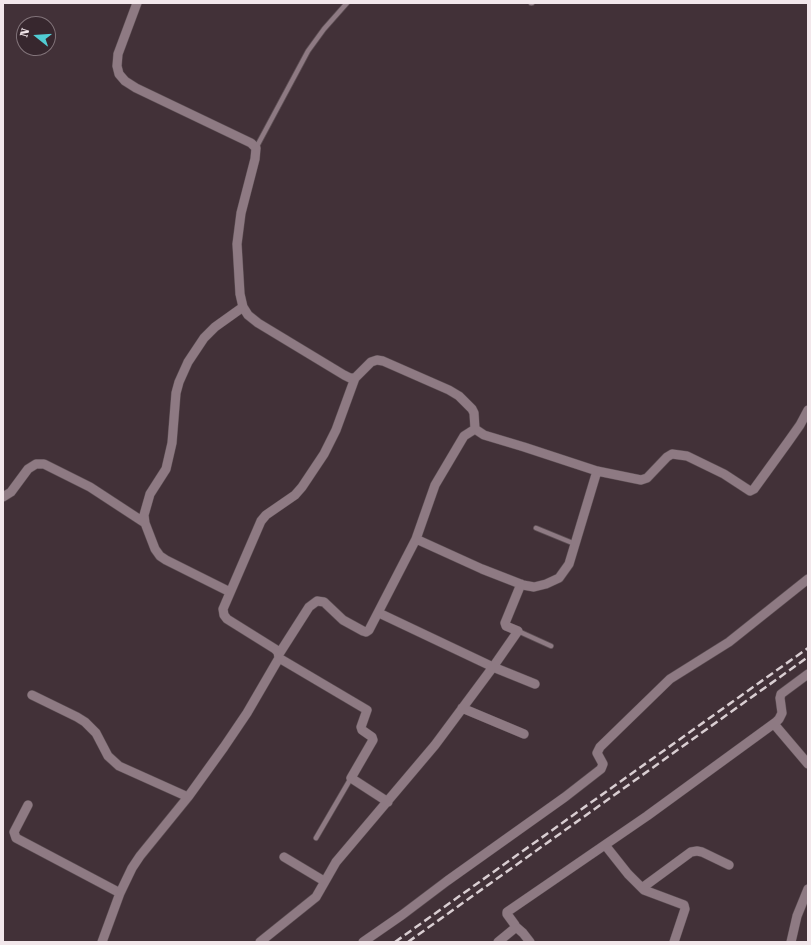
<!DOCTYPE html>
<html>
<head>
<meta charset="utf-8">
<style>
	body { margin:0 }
	#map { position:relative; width:811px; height:945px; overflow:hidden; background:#423138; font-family:"Roboto Serif",serif }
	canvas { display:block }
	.frame { position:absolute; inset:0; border:4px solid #f2e7eb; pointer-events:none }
	.north { position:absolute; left:16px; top:16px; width:40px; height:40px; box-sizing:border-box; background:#37272e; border:1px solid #82747a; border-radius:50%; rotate:287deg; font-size:11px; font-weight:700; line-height:16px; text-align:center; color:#f2e7eb }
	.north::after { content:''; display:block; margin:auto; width:14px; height:18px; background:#51ccd3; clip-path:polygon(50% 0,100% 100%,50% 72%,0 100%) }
</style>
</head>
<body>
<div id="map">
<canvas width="811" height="945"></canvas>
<div class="frame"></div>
<div class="north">N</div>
</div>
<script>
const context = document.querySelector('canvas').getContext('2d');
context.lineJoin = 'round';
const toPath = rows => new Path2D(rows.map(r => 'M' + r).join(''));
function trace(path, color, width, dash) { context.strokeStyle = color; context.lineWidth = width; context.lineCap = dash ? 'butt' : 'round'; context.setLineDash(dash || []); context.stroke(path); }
const lane = toPath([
	[531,3,532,3],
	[256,148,308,51,324,29,347,3],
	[536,528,575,544],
	[518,631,551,646],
	[316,838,351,778]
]);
const street = toPath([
	[137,3,118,54,117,66,119,74,125,81,136,88,251,143,256,148,255,159,241,213,237,244,240,294,243,307,248,315,258,323,344,375,350,378,355,378,371,362,377,360,383,361,449,390,459,396,472,409,474,413,475,429,484,435,524,447,597,471,641,480,647,478,667,457,672,454,687,456,724,474,750,491,754,489,788,442,800,425,808,410],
	[475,429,464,436,435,485,416,539,482,569,523,585,534,587,546,584,559,578,569,564,597,471],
	[3,497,11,492,28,469,36,464,44,464,90,487,145,523],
	[230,592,166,560,160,556,155,549,145,523,144,515,150,494,166,469,172,443,176,393,179,382,188,362,204,338,215,327,243,307],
	[379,613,493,667,535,684],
	[279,654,309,607,317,601,324,602,343,620,363,631,366,632,369,630,416,539],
	[279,658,367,710,361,727,362,730,372,737,373,740,351,778,388,802],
	[32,695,77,717,85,722,96,733,108,756,119,766,188,797],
	[462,708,524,734],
	[774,724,808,764],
	[28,805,14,832,16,838,120,893],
	[605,845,628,874,644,890,684,905,685,909,674,942],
	[284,857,324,881],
	[642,888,691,852,697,851,702,852,729,865],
	[515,926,523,933,530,942],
	[102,942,120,893,132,868,140,856,188,797,224,747,247,713,279,658,278,652,275,649,227,619,224,615,223,609,261,521,266,515,295,495,302,487,324,454,336,430,355,378],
	[260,942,316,897,336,862,435,745,493,667,518,631,506,626,505,623,521,584],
	[363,942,402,915,447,881,565,797,601,769,603,764,597,753,600,747,670,679,729,642,808,579],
	[498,942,515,928,515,925,507,914,507,912,647,816,776,722,779,719,782,713,780,698,781,694,808,674],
	[791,942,797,916,808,889]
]);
const rail = toPath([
	[395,942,808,648],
	[408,942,808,657]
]);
trace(lane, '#5d4f54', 6);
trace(street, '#5d4f54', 10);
trace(lane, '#8e7a83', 4.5);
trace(street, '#8e7a83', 9);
trace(rail, '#d9ced2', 2.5, [8, 4]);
</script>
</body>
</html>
